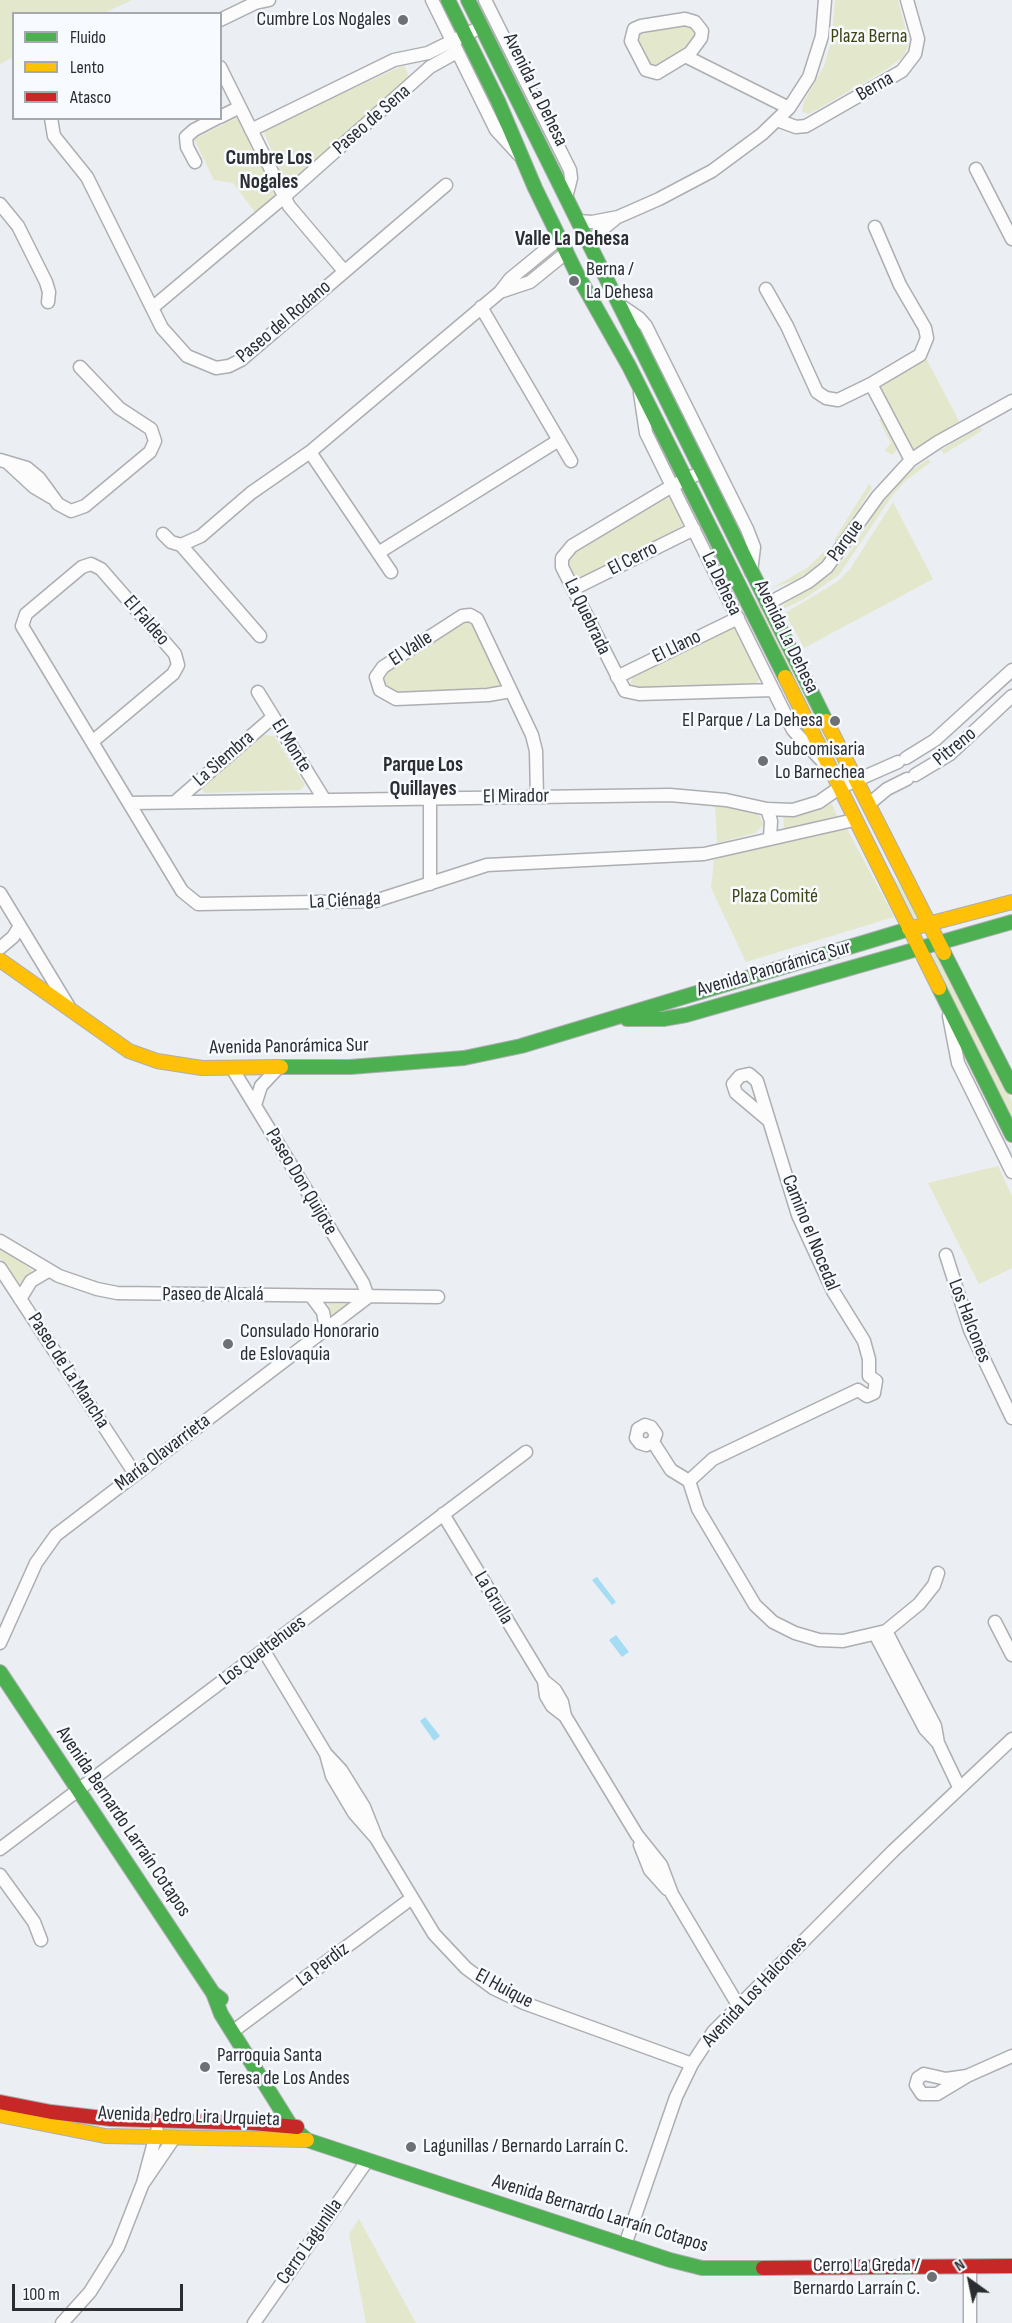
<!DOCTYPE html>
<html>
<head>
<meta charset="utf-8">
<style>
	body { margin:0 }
	#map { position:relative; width:1012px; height:2323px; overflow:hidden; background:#ebeef2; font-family:"Sofia Sans Condensed",sans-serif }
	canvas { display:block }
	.legend { position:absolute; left:12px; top:12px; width:210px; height:108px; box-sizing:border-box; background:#f7faff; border:2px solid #a5a8ac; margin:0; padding:8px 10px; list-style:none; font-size:18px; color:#2b2d30 }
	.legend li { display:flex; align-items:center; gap:12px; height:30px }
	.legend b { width:30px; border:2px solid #a5a8ac }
	.north { position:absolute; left:940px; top:2251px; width:60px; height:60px; -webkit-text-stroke:4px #f7faff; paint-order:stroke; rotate:327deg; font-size:16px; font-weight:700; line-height:24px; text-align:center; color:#2b2d30 }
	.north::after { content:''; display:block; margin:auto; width:21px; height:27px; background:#2b2d30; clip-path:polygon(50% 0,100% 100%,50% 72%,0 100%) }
	.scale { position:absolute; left:12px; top:2284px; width:171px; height:27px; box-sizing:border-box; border:3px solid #2b2d30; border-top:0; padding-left:8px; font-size:18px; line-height:21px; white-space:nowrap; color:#2b2d30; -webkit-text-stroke:4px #f7faff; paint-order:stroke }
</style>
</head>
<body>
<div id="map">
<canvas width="1012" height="2323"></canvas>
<ul class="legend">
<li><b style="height:8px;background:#4caf50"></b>Fluido</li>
<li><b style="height:8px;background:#ffc107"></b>Lento</li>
<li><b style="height:8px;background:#c62828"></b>Atasco</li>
</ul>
<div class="north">N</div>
<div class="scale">100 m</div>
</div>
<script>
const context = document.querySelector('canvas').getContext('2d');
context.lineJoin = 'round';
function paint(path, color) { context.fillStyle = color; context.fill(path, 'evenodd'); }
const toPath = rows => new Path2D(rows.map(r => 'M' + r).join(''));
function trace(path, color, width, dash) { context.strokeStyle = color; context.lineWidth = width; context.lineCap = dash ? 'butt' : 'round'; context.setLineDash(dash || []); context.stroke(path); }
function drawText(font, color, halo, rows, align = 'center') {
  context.font = font + ' "Sofia Sans Condensed",sans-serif'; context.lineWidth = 5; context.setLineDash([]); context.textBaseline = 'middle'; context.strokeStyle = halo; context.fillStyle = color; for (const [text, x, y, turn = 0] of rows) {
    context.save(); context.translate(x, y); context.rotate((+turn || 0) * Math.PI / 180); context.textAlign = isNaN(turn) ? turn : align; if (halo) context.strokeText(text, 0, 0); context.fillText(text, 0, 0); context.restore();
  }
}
const green = toPath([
	[0,0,132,0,104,13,14,14,13,57,0,64],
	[835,0,898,0,909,43,904,56,884,71,809,114,802,112,804,101,824,66,832,39],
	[686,25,693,29,695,34,685,50,654,67,644,55,637,37,641,34],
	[404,65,409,77,287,187,263,130],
	[240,116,275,195,255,212,233,183,214,180,194,139],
	[926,358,959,421,918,448,912,449,881,388,888,380],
	[882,418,897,449,892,455,885,450,891,443,879,420],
	[980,427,983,430,944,454,941,450],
	[928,459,931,462,905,481,892,496,839,575,804,599,783,609,784,604,828,576,847,556,889,492,905,475],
	[869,484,872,488,836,544,834,540],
	[662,498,669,498,675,502,683,520,682,527,586,576,579,578,571,573,567,563,571,554],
	[893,502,933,579,804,648,785,613,837,582,850,569],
	[829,547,831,552,811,570,797,580,772,588,807,568],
	[739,574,767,617,844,770,838,773],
	[467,621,474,626,501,681,497,689,488,691,397,692,385,687,382,677,386,671],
	[727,628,738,629,761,678,756,683,637,689,630,685,633,676],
	[264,735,274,736,305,785,300,790,205,793,201,789],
	[715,802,757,813,764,824,755,833,717,843],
	[832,804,839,821,784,829,783,814,799,813],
	[847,829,894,917,746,962,711,888,714,860,763,845],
	[879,859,903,889,918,916,918,921,913,922],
	[936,953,1012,1101,1012,1120,934,961,933,954],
	[998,1166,1012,1196,1012,1268,979,1284,928,1183],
	[0,1246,31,1269,32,1272,20,1284,0,1258],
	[328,1303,346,1304,347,1306,332,1316],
	[359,2219,416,2323,366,2323,349,2234]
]);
const water = toPath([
	[597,1577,616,1602,612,1605,592,1580],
	[616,1635,629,1652,622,1657,609,1640],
	[425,1717,440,1736,434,1741,420,1721]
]);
const street = toPath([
	[432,0,496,130,519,155],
	[485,0,570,170,571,178,566,198],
	[685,19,695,22,702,31,701,38,690,53,657,73,646,70,631,41,634,29,641,26,685,19],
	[220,20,255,3,269,0],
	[687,57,789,108],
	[220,67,289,206,344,271],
	[220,117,240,107],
	[51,118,54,136,87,177,162,328,187,356,216,368,229,366,241,360,446,185],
	[777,120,796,127,806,126,902,71,915,54,918,39,907,0],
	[251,130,394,60,428,53,481,27],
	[195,162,187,147,186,137,194,130,217,118],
	[976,169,1012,239],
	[0,204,18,226,46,282,49,292,48,302],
	[578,221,592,222,618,217,659,199,712,171,762,134,789,108,809,77,822,36,825,0],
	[591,247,599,232,615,219],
	[766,289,787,326,817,392,826,398,838,400,871,384,920,355,927,338,925,328,900,285,875,227],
	[500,292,530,282,567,252],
	[620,305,639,318,646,326,747,529,754,547,751,572],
	[481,307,571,461],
	[152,308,284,197,430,67,457,52],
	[871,384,911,460],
	[640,393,646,433,672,486,793,730,824,763],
	[310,452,391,572],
	[0,460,27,468,39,478,58,504,71,511,85,506,150,452,155,441,151,429,119,408,80,367],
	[7,462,34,487,51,497],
	[702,472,672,486,572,546,562,558,562,567,625,691,639,694,773,690],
	[163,534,171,542,181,545,201,536,251,493,310,452,500,292,510,279,560,238],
	[181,545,260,636],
	[378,553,559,440],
	[573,589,694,529],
	[767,604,808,582,827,567,878,496,911,460,938,442,1012,401],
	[617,677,738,618],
	[511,691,488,695,396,699,380,690,376,677,383,667,462,616,470,615,477,619,532,735,536,751,537,797],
	[258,692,324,799],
	[92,742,173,674,178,665,175,654,101,569,91,564,82,567,26,614,22,626,182,891,198,904,375,901,487,865,704,854,854,820],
	[906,758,935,740,1012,670],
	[915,775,950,754,1012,696],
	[430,799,430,884],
	[175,802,273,717],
	[130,803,670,795,726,800,767,809,793,810,819,802,839,788,898,762],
	[869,804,887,789,907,779],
	[767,809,771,821,770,838],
	[0,893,69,1007],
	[0,948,13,937,20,926],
	[949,1016,958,1063,1012,1172],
	[255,1105,261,1086,278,1068],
	[768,1120,736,1093,733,1084,740,1076,749,1074,757,1081,798,1215,833,1291,864,1341,869,1359,869,1376],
	[0,1241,59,1276,97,1289,117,1293,438,1297],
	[946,1255,970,1330,1012,1418],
	[0,1268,135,1474],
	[311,1296,323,1312,326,1329],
	[20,1299,31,1281,48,1271],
	[858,1390,867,1396,874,1393,876,1381,869,1376],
	[653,1442,646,1445,640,1443,636,1438,638,1429,645,1425,651,1427,656,1434,653,1442,671,1470,689,1481,698,1509,755,1605,773,1622,795,1633,819,1640,843,1641,886,1631,919,1604,934,1585,938,1573],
	[689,1481,713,1459,858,1390],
	[443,1514,544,1681,555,1690,562,1702,565,1716],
	[995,1622,1012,1655],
	[886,1631,935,1726,938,1743,959,1787],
	[875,1634,925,1729,937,1742],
	[0,1643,36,1563,56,1535,368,1297,363,1283,232,1068],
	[264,1651,326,1754,341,1770,364,1807,376,1837],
	[544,1681,546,1696,552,1706,565,1716,637,1835,661,1865,672,1894,738,2005],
	[326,1754,332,1776,354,1813,376,1838,434,1934,466,1968,493,1988,524,2003,692,2064],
	[640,1845,650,1870,667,1889],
	[0,1849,526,1452],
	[0,1875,34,1922,41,1940],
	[232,2032,412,1898],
	[967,2076,946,2079,924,2074,918,2078,916,2085,922,2094,937,2094,967,2076,1012,2056],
	[144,2182,174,2138],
	[625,2245,676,2097,692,2064,713,2032,893,1851,1012,1739],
	[970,2266,970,2323],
	[62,2323,90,2292,118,2247,143,2183,157,2131],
	[254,2323,367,2161]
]);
const fast = toPath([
	[448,0,498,101,535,188,577,274,629,366,785,677],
	[468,0,826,721],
	[944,953,1012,1087],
	[939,988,1012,1135],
	[627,1019,663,1019,686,1015,1012,922],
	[281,1067,350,1067,464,1058,521,1046,909,929],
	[0,1672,213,1993,221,1999],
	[213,1993,221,2014,291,2126,307,2140,670,2260,702,2268,763,2268]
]);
const slow = toPath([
	[785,677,939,988],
	[826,721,944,953],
	[909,929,1012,902],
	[0,960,129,1051,157,1061,202,1068,281,1067],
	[0,2115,105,2136,307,2140]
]);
const jam = toPath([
	[0,2102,51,2112,111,2119,253,2123,297,2127],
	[763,2268,1012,2266]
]);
const markers = [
	[403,20,6,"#6e7174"],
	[574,281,6,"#6e7174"],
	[835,721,6,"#6e7174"],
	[763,761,6,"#6e7174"],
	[228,1344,6,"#6e7174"],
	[205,2067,6,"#6e7174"],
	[411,2147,6,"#6e7174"],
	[932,2277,6,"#6e7174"]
];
const poiNames = [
	["Cumbre Los Nogales",391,20,"right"],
	["Berna /",586,270],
	["La Dehesa",586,293],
	["El Parque / La Dehesa",823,721,"right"],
	["Subcomisaria",775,750],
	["Lo Barnechea",775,773],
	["Consulado Honorario",240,1332],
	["de Eslovaquia",240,1355],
	["Parroquia Santa",217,2056],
	["Teresa de Los Andes",217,2079],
	["Lagunillas / Bernardo Larraín C.",423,2147],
	["Cerro La Greda /",920,2266,"right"],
	["Bernardo Larraín C.",920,2289,"right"]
];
const parkNames = [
	["Plaza Berna",869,37],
	["Plaza Comité",775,897]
];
const streetNames = [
	["Berna",875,87,-30],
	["Avenida La Dehesa",535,90,64],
	["Paseo de Sena",372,120,-41],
	["Paseo del Rodano",284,322,-40],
	["Parque",846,541,-54],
	["El Cerro",633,559,-27],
	["La Dehesa",721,584,64],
	["La Quebrada",587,617,64],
	["El Faldeo",146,621,49],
	["Avenida La Dehesa",786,637,64],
	["El Llano",677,647,-26],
	["El Valle",411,649,-33],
	["El Monte",291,746,58],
	["Pitreno",955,747,-39],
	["La Siembra",224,759,-41],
	["El Mirador",516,797,-1],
	["La Ciénaga",345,901,-3],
	["Avenida Panorámica Sur",774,969,-16],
	["Avenida Panorámica Sur",289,1047,-1],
	["Paseo Don Quijote",301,1182,59],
	["Camino el Nocedal",810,1233,68],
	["Paseo de Alcalá",213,1295],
	["Los Halcones",969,1321,69],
	["Paseo de La Mancha",68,1371,57],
	["María Olavarrieta",163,1453,-37],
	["La Grulla",493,1598,59],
	["Los Queltehues",263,1651,-37],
	["Avenida Bernardo Larraín Cotapos",123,1822,56],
	["La Perdiz",323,1965,-37],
	["El Huique",504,1989,28],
	["Avenida Los Halcones",755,1992,-47],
	["Avenida Pedro Lira Urquieta",189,2117,2],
	["Avenida Bernardo Larraín Cotapos",600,2214,17],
	["Cerro Lagunilla",310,2242,-55]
];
const neighbourhoodNames = [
	["Cumbre Los",269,159],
	["Nogales",269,183],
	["Valle La Dehesa",572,240],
	["Parque Los",423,766],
	["Quillayes",423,790]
];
paint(green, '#e3e8cc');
paint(water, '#a3dcf3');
trace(street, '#acaeb1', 15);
trace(fast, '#acaeb1', 16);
trace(slow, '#acaeb1', 16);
trace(jam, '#acaeb1', 16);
trace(street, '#fcfcfd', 12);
trace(fast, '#4caf50', 14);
trace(slow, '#ffc107', 14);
trace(jam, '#c62828', 14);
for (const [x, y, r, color] of markers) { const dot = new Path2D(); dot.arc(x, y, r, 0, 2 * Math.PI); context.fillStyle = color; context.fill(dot); trace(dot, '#f7faff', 2); }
drawText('20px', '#2b2d30', '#f7faff', poiNames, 'left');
drawText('20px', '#3f4410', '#f7faff', parkNames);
drawText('20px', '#2b2d30', '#f7faff', streetNames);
drawText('bold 21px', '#2b2d30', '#f7faff', neighbourhoodNames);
</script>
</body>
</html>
